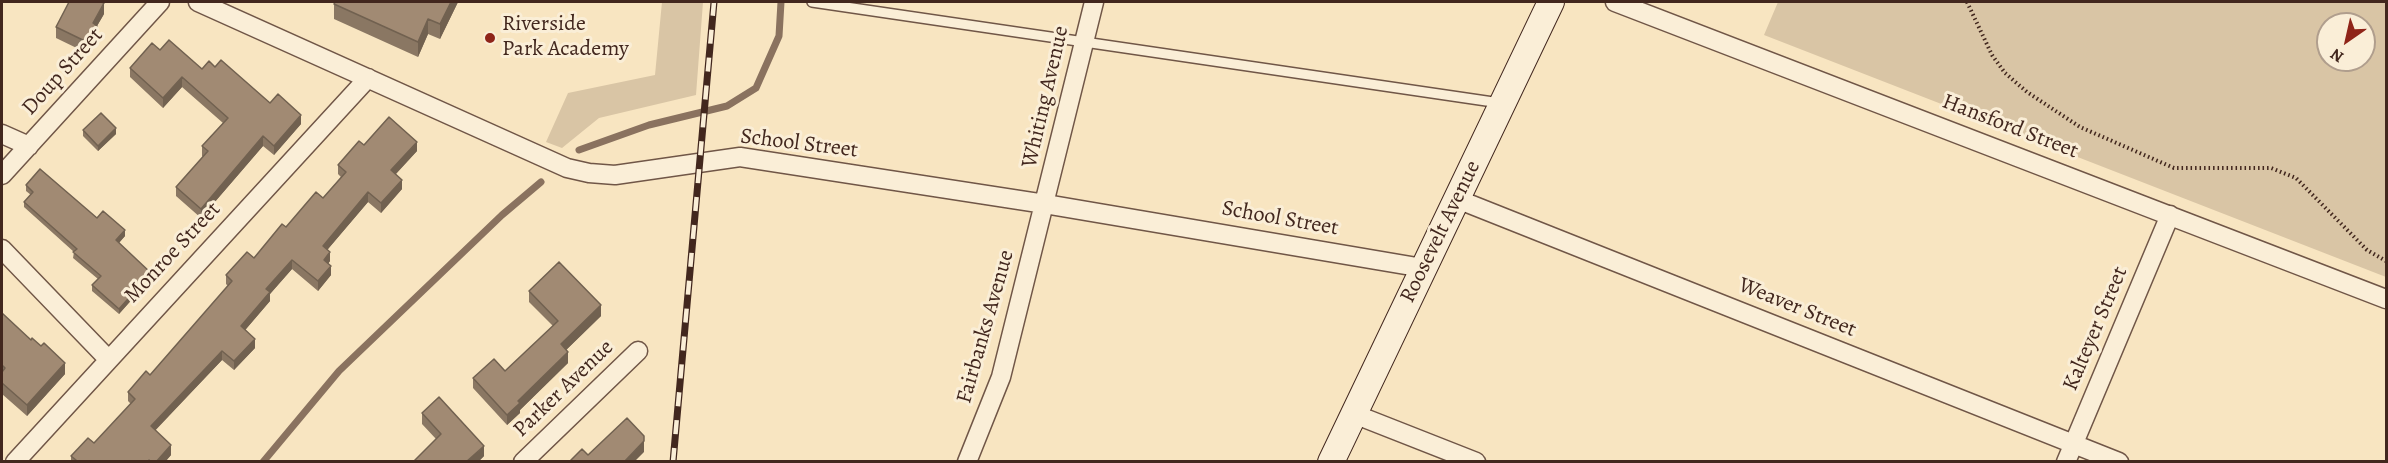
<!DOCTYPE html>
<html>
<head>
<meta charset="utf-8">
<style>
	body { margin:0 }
	#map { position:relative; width:2388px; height:463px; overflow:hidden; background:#f8e5c1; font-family:Alegreya,serif }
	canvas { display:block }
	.frame { position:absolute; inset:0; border:3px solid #42271e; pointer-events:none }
	.north { position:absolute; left:2316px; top:12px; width:60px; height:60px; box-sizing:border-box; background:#faeed7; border:2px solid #b09e8d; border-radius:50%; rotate:214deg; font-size:16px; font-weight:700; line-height:24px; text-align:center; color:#42271e }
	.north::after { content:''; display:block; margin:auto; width:21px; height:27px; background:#8f2418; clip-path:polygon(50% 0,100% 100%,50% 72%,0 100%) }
</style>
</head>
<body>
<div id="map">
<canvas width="2388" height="463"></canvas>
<div class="frame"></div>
<div class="north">N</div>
</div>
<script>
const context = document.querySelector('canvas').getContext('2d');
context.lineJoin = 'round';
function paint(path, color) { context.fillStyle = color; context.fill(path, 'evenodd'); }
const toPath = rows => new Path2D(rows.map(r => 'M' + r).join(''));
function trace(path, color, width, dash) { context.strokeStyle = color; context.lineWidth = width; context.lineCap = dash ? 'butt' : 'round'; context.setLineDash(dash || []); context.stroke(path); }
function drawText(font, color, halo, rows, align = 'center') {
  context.font = font + ' Alegreya,serif'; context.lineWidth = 6; context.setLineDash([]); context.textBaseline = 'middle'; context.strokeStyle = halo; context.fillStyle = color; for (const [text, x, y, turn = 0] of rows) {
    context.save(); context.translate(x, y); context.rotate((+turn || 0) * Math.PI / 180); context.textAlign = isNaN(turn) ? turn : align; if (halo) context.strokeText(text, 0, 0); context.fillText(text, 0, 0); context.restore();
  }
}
const green = toPath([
	[662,2,703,2,696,95,599,118,562,148,546,142,568,93,655,75],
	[1778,2,2386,2,2386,277,1764,35],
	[2328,24,2364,24,2364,60,2328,60]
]);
const stream = toPath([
	[579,150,649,125,727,106,756,88,779,36,781,2],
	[263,462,339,371,502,215,541,182]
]);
const path = toPath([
	[1967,2,1992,55,2005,73,2027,92,2080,127,2174,168,2271,168,2296,178,2367,250,2386,261]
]);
const service = toPath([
	[812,2,1500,103]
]);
const minor = toPath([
	[198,2,567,168,589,173,615,175,740,157,1045,204,1423,268],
	[1615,2,2386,299],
	[2,134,29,146],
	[2,175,160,2],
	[1457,199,2119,462],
	[2,249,108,359],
	[1354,414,1476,462],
	[15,462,368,78],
	[523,462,638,351],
	[967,462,1001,377,1094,2],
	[2066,462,2170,215]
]);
const secondary = toPath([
	[1331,462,1551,2]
]);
const rail = toPath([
	[673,462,714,2]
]);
const wall = toPath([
	[335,2,458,2,440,39,428,34,418,57,334,19,334,4],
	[104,14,97,26,97,36,89,54,56,38,56,27],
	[160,50,202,69,215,67,301,124,274,155,263,146,201,218,176,196,176,187,203,157,202,156,202,146,223,123,182,87,163,108,130,77,130,68],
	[83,130,116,134,98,151,83,136],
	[364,145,417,151,396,174,402,189,381,213,368,202,327,250,330,261,328,264,331,275,318,291,292,269,270,294,270,301,245,330,255,348,234,370,222,360,155,430,171,455,165,462,71,462,71,456,94,443,131,404,128,401,128,392,150,375,228,286,226,284,226,275,254,258,286,227,323,198,341,177,338,174,338,165],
	[26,185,97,218,125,236,119,243,151,278,119,314,92,291,92,285,98,279,73,258,74,252,24,207,24,202,31,195,26,191],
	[529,291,601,316,566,350,568,363,520,410,520,413,507,425,473,388,473,378,505,371,553,326,529,302],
	[2,313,65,374,27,416,2,394],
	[422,413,484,456,478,462,413,462,436,439,422,424]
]);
const shadedWall = toPath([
	[451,2,458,2,440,39,440,24],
	[104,3,104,14,97,26,97,36,89,54,89,43,93,23],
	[428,19,428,34,418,57,418,42],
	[182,77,182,87,163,108,163,98],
	[301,115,301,124,274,155,274,146],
	[116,128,116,134,98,151,98,146],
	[263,136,263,146,201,218,201,209],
	[417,142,417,151,391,179,391,170],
	[402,180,402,189,381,213,381,203],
	[368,192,368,202,323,255,323,246],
	[125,230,125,236,116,246,116,240],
	[330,252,330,261,324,269,324,260],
	[292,260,292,269,270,294,270,301,241,335,241,326,266,289],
	[331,266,331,275,318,291,318,281],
	[151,273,151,278,119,314,119,309],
	[601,305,601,316,561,355,561,344],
	[255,339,255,348,234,370,234,361],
	[222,351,222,360,151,435,151,426],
	[568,352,568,363,520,410,520,413,507,425,507,415,518,401],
	[65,363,65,374,27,416,27,405],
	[644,441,644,452,634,462,624,462],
	[171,445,171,455,165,462,156,462],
	[484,446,484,456,478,462,466,462]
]);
const building = toPath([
	[69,2,101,2,104,3,93,23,97,26,89,43,56,27,69,2],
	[335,2,451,2,440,24,428,19,418,42,334,4,335,2],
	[169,40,202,69,209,61,215,67,221,60,270,103,278,94,301,115,274,146,263,136,201,209,176,187,208,151,202,146,228,118,182,77,163,98,130,68,152,43,160,50,169,40],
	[101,113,116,128,98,146,83,130,101,113],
	[389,117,417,142,391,170,402,180,381,203,368,192,323,246,330,252,324,260,331,266,318,281,292,260,266,289,270,292,241,326,255,339,234,361,222,351,151,426,171,445,156,462,151,462,149,460,148,462,74,462,76,460,71,456,88,438,94,443,135,399,128,392,146,371,150,375,232,281,226,275,247,252,254,258,282,224,286,227,316,192,323,198,346,172,338,165,359,141,364,145,389,117],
	[40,169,97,218,103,211,125,230,116,240,151,273,119,309,92,285,101,276,73,252,77,249,24,202,33,192,26,185,40,169],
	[559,262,601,305,561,344,568,352,518,401,520,403,507,415,473,378,494,359,505,371,558,321,529,291,559,262],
	[2,313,31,340,32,338,41,346,44,343,65,363,27,405,2,383,2,372,5,368,2,365,2,313],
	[439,397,484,446,466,462,413,462,441,434,422,413,439,397],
	[627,418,644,436,644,441,624,462,569,462,582,449,588,455,627,418]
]);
const markers = [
	[490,38,6,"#8f2418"]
];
const poiNames = [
	["Riverside",502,25],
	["Park Academy",502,50]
];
const streetNames = [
	["Doup Street",63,72,-48],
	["Whiting Avenue",1046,97,-77],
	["Hansford Street",2010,127,21],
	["School Street",799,144,7],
	["School Street",1280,219,10],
	["Roosevelt Avenue",1441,232,-64],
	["Monroe Street",173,253,-47],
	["Weaver Street",1797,308,22],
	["Fairbanks Avenue",986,327,-74],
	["Kalteyer Street",2096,329,-67],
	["Parker Avenue",564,389,-44]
];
paint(green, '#d9c5a5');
trace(stream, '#8a725f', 7);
trace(service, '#705647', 12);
trace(minor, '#705647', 21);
trace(secondary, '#42271e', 28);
trace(path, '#42271e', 4, [1.5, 3]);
trace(service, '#faeed7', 9);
trace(minor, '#faeed7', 18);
trace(secondary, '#faeed7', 26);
trace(rail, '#42271e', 7);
trace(rail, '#faeed7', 4.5, [14]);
paint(wall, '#8a7763');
paint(shadedWall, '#716150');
paint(building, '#a18a73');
trace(building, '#716150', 1.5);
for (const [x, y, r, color] of markers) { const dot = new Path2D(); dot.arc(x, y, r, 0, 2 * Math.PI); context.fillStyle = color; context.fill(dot); trace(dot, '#faeed7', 2); }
drawText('22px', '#42271e', '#faeed7', poiNames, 'left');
drawText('22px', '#42271e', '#faeed7', streetNames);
</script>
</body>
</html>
